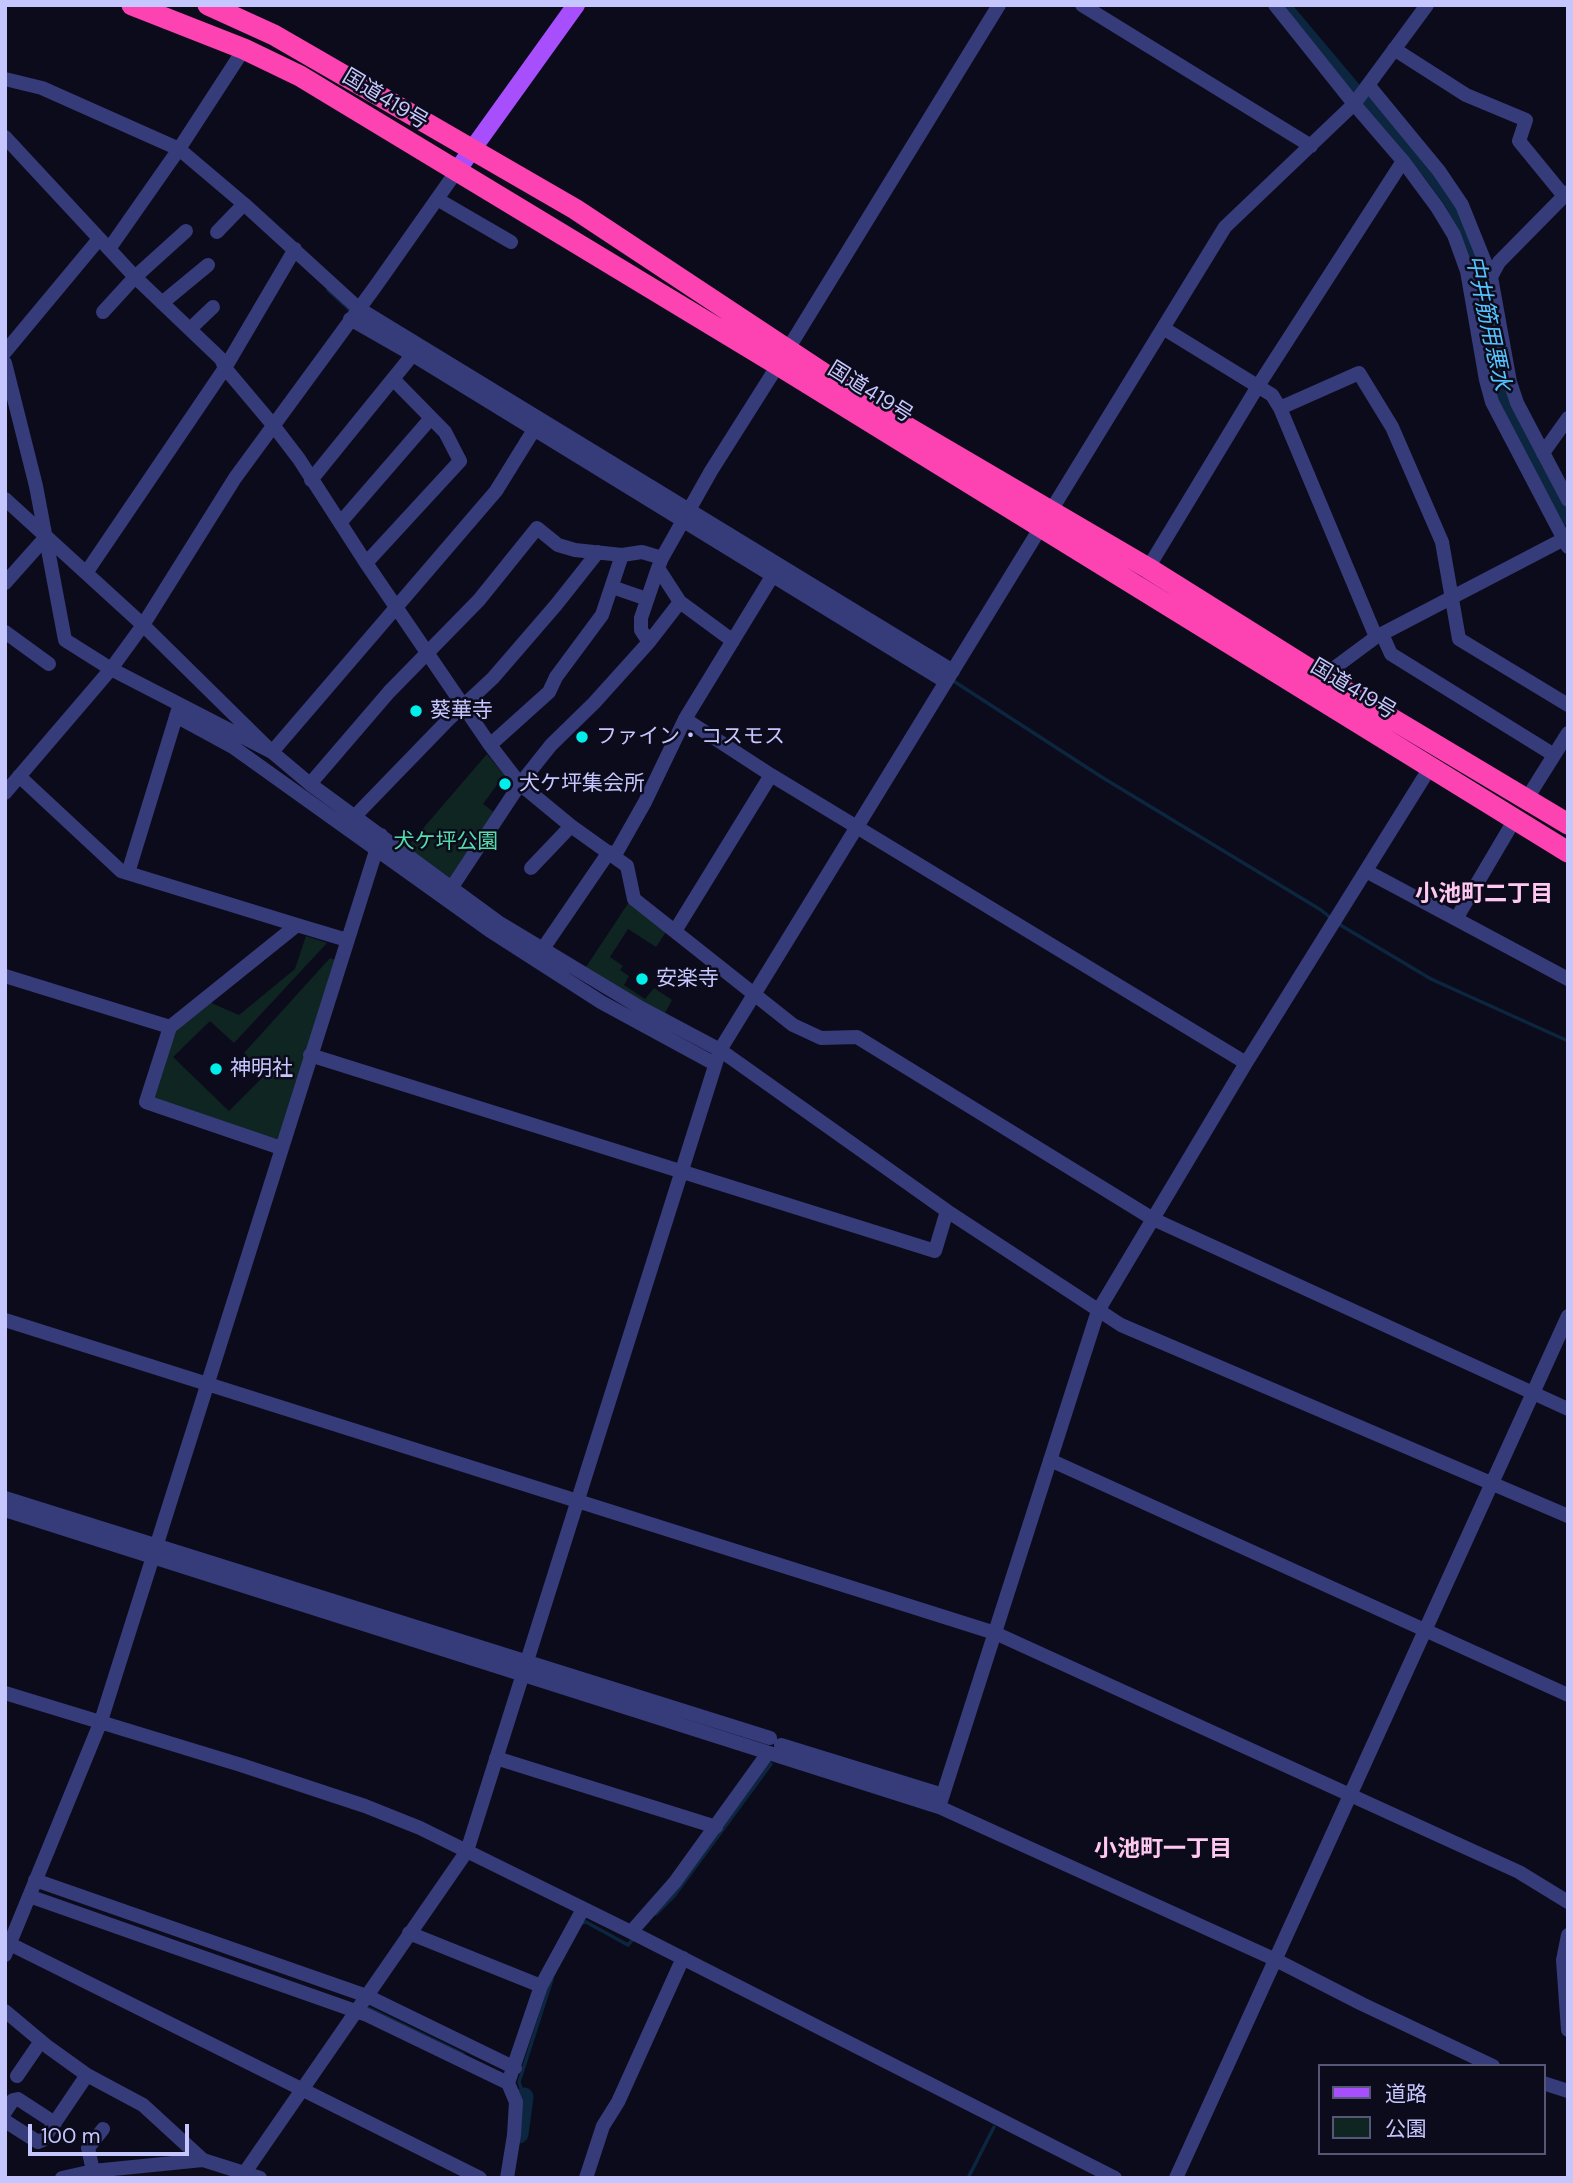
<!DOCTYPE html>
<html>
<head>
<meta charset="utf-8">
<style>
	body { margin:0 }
	#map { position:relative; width:1573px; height:2183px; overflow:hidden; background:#0c0b1b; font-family:"DM Sans","Noto Sans JP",sans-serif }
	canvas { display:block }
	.frame { position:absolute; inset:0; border:7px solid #c6c6ff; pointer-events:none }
	.legend { position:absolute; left:1318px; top:2064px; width:228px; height:91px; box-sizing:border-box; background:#0c0b1b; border:2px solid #565676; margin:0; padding:9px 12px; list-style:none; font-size:21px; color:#c6c6ff }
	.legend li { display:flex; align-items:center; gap:14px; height:35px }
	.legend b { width:35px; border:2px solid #565676 }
	.scale { position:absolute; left:28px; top:2124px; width:161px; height:32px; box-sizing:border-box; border:4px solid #c6c6ff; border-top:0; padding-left:9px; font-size:21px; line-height:24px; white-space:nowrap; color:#c6c6ff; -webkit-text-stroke:5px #0c0b1b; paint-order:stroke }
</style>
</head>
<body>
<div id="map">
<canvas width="1573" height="2183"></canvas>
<div class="frame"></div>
<ul class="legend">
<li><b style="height:9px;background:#a74efd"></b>道路</li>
<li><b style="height:19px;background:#0e2522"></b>公園</li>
</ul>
<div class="scale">100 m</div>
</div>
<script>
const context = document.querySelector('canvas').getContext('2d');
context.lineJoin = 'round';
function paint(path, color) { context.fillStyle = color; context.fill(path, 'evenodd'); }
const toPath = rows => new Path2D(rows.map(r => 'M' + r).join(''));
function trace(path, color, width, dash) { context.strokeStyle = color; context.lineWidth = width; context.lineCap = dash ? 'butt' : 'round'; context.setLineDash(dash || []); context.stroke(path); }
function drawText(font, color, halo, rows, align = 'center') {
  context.font = font + ' "DM Sans","Noto Sans JP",sans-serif'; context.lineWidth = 5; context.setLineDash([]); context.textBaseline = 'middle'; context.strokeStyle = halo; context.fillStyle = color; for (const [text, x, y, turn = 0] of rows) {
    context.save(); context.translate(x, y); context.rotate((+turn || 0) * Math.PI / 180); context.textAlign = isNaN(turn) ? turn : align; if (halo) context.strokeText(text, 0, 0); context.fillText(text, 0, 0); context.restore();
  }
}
const green = toPath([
	[487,754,504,775,483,804,495,813,452,879,407,847],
	[629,902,666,932,656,947,628,929,610,957,623,966,620,970,629,976,624,985,645,999,654,988,672,1000,665,1013,584,970],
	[306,936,327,943,234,1043,210,1021,173,1057,229,1111,265,1075,244,1053,330,958,335,960,278,1141,152,1100,174,1030,209,1002,239,1015,295,969]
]);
const stream = toPath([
	[328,290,349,309],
	[952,680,1100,776,1321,910,1331,918],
	[1337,923,1431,979,1568,1041],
	[656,1914,674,1896,771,1764],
	[581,1923,586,1922,628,1945,634,1938],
	[366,2007,463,2054],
	[524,2097,519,2082,552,1979],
	[968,2178,994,2127]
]);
const canal = toPath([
	[1286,5,1428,174,1448,201,1465,231,1475,260,1496,375,1504,402,1568,521]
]);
const river = toPath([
	[519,2134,524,2097]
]);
const minor = toPath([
	[1082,5,1311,146],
	[1275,5,1354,104,1427,5],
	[1394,49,1466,95,1526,120,1519,141,1564,196],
	[5,79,42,88,179,149,244,204,358,308,953,671],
	[1369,86,1439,171,1462,205,1491,277],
	[5,137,135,277,221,359,225,368,273,425,299,459,366,563,490,745,520,784,571,826,627,866,634,899,793,1025,821,1038,857,1037,1153,1219,1568,1409],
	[1568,192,1499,262,1491,277,1510,382,1517,403,1568,500],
	[437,199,511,242],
	[217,232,244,204],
	[109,249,179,149,244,49],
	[162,303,208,265],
	[103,312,135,277,186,231],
	[350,319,413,355,946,682],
	[1163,328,1272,395,1280,408,1376,637],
	[190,329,213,307],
	[788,349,999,5],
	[5,352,99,239],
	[5,363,36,486,65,640,111,669,272,752,310,784,498,922,641,1008,720,1050,947,1211,1121,1325,1568,1516],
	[1280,408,1359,373,1392,427,1442,542,1459,639,1568,705],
	[1543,453,1568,418],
	[311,480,418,348],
	[5,499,143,625,272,752,496,491,540,420],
	[340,523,431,418],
	[622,555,642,552,662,558],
	[366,563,460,461,445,432,394,380],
	[1148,568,1258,386,1403,161],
	[86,573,225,368,295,249],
	[5,583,46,537],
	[612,587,647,599],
	[680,602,658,568,662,558,711,471,778,365],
	[5,632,49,664],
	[1382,634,1391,654,1554,755],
	[649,642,641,630,641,618,658,568],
	[1322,677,1376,637,1564,539],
	[176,716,233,747,489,930,601,1002,715,1064],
	[685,719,771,775,1246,1063],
	[19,776,121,871,297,925],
	[310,784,389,692,479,600,537,528,558,545,575,550,622,555,602,615,556,677,549,692,490,745],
	[5,793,111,669,143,625,235,478,375,287,456,172],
	[1526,800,1568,733],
	[355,816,449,719,493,678,556,605,598,552],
	[1515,819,1456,919,1568,979],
	[615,855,645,802,685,719,776,570],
	[531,868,571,826],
	[1366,871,1456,919],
	[128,873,179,707],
	[452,887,520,784,551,745,594,703,649,642,680,602,733,641],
	[675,931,771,775],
	[542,950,609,852],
	[5,976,170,1027,297,925,347,940],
	[170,1027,146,1102,281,1148],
	[310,1055,935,1251,947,1211],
	[5,1320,995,1633,1519,1872,1568,1902],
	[1050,1460,1568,1695],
	[5,1498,770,1738],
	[5,1510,939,1807,1274,1959,1362,2004,1493,2066],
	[5,1693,241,1765,365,1806,420,1828,631,1932,1115,2178],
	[781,1745,943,1795],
	[496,1758,716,1827],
	[939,1807,1098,1311,1246,1063,1431,766],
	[35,1880,367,1996,515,2068],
	[29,1896,367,2015,508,2083],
	[631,1932,675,1882,768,1753],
	[409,1933,541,1986],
	[1568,1935,1563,1960,1568,2030],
	[10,1944,480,2178],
	[5,1955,101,1721,381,835],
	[5,2011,48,2047,87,2075,143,2105,203,2160,260,2178],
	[17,2076,41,2041],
	[1543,2083,1568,2091],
	[5,2112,13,2100,18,2099,55,2123],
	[5,2121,38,2142,43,2140,87,2075],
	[93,2171,88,2148,103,2129],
	[62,2178,93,2171,203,2160],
	[241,2178,467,1851,720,1050,1225,227,1354,104,1403,161,1437,207,1454,235,1467,271,1486,380,1492,402,1568,547],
	[507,2178,514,2135,516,2102,508,2083,541,1986,583,1909],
	[586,2178,603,2126,618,2102,683,1958],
	[1176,2178,1568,1316]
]);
const major = toPath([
	[456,172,576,5]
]);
const highway = toPath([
	[132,5,244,49,300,76,778,365,1568,852],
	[208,5,274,35,575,209,885,414,1148,568,1322,677,1568,824]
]);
const markers = [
	[416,711,7,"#02eeea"],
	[582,737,7,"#02eeea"],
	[505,784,7,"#02eeea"],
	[642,979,7,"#02eeea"],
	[216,1069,7,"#02eeea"]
];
const streetNames = [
	["国道419号",385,100,31],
	["国道419号",870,393,32],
	["国道419号",1353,690,31]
];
const poiNames = [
	["葵華寺",430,711],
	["ファイン・コスモス",596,737],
	["犬ケ坪集会所",519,784],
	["安楽寺",656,979],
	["神明社",230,1069]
];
const parkNames = [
	["犬ケ坪公園",446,842]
];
const waterNames = [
	["中井筋用悪水",1487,323,78]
];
const neighbourhoodNames = [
	["小池町二丁目",1484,895],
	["小池町一丁目",1163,1850]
];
paint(green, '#0e2522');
trace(stream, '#0c263f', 3.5);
trace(canal, '#0c263f', 10);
trace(river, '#0c263f', 19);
trace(minor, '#363b7a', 14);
trace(major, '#a74efd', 18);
trace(highway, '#fd42b2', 21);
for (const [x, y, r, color] of markers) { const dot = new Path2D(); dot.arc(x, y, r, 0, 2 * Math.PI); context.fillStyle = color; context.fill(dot); trace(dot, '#0c0b1b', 2.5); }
drawText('21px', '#c6c6ff', '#0c0b1b', streetNames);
drawText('21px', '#c6c6ff', '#0c0b1b', poiNames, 'left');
drawText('21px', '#54dcaa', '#0c0b1b', parkNames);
drawText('italic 23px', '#55c3fe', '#0c0b1b', waterNames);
drawText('bold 23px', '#ffc8f1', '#0c0b1b', neighbourhoodNames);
</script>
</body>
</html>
